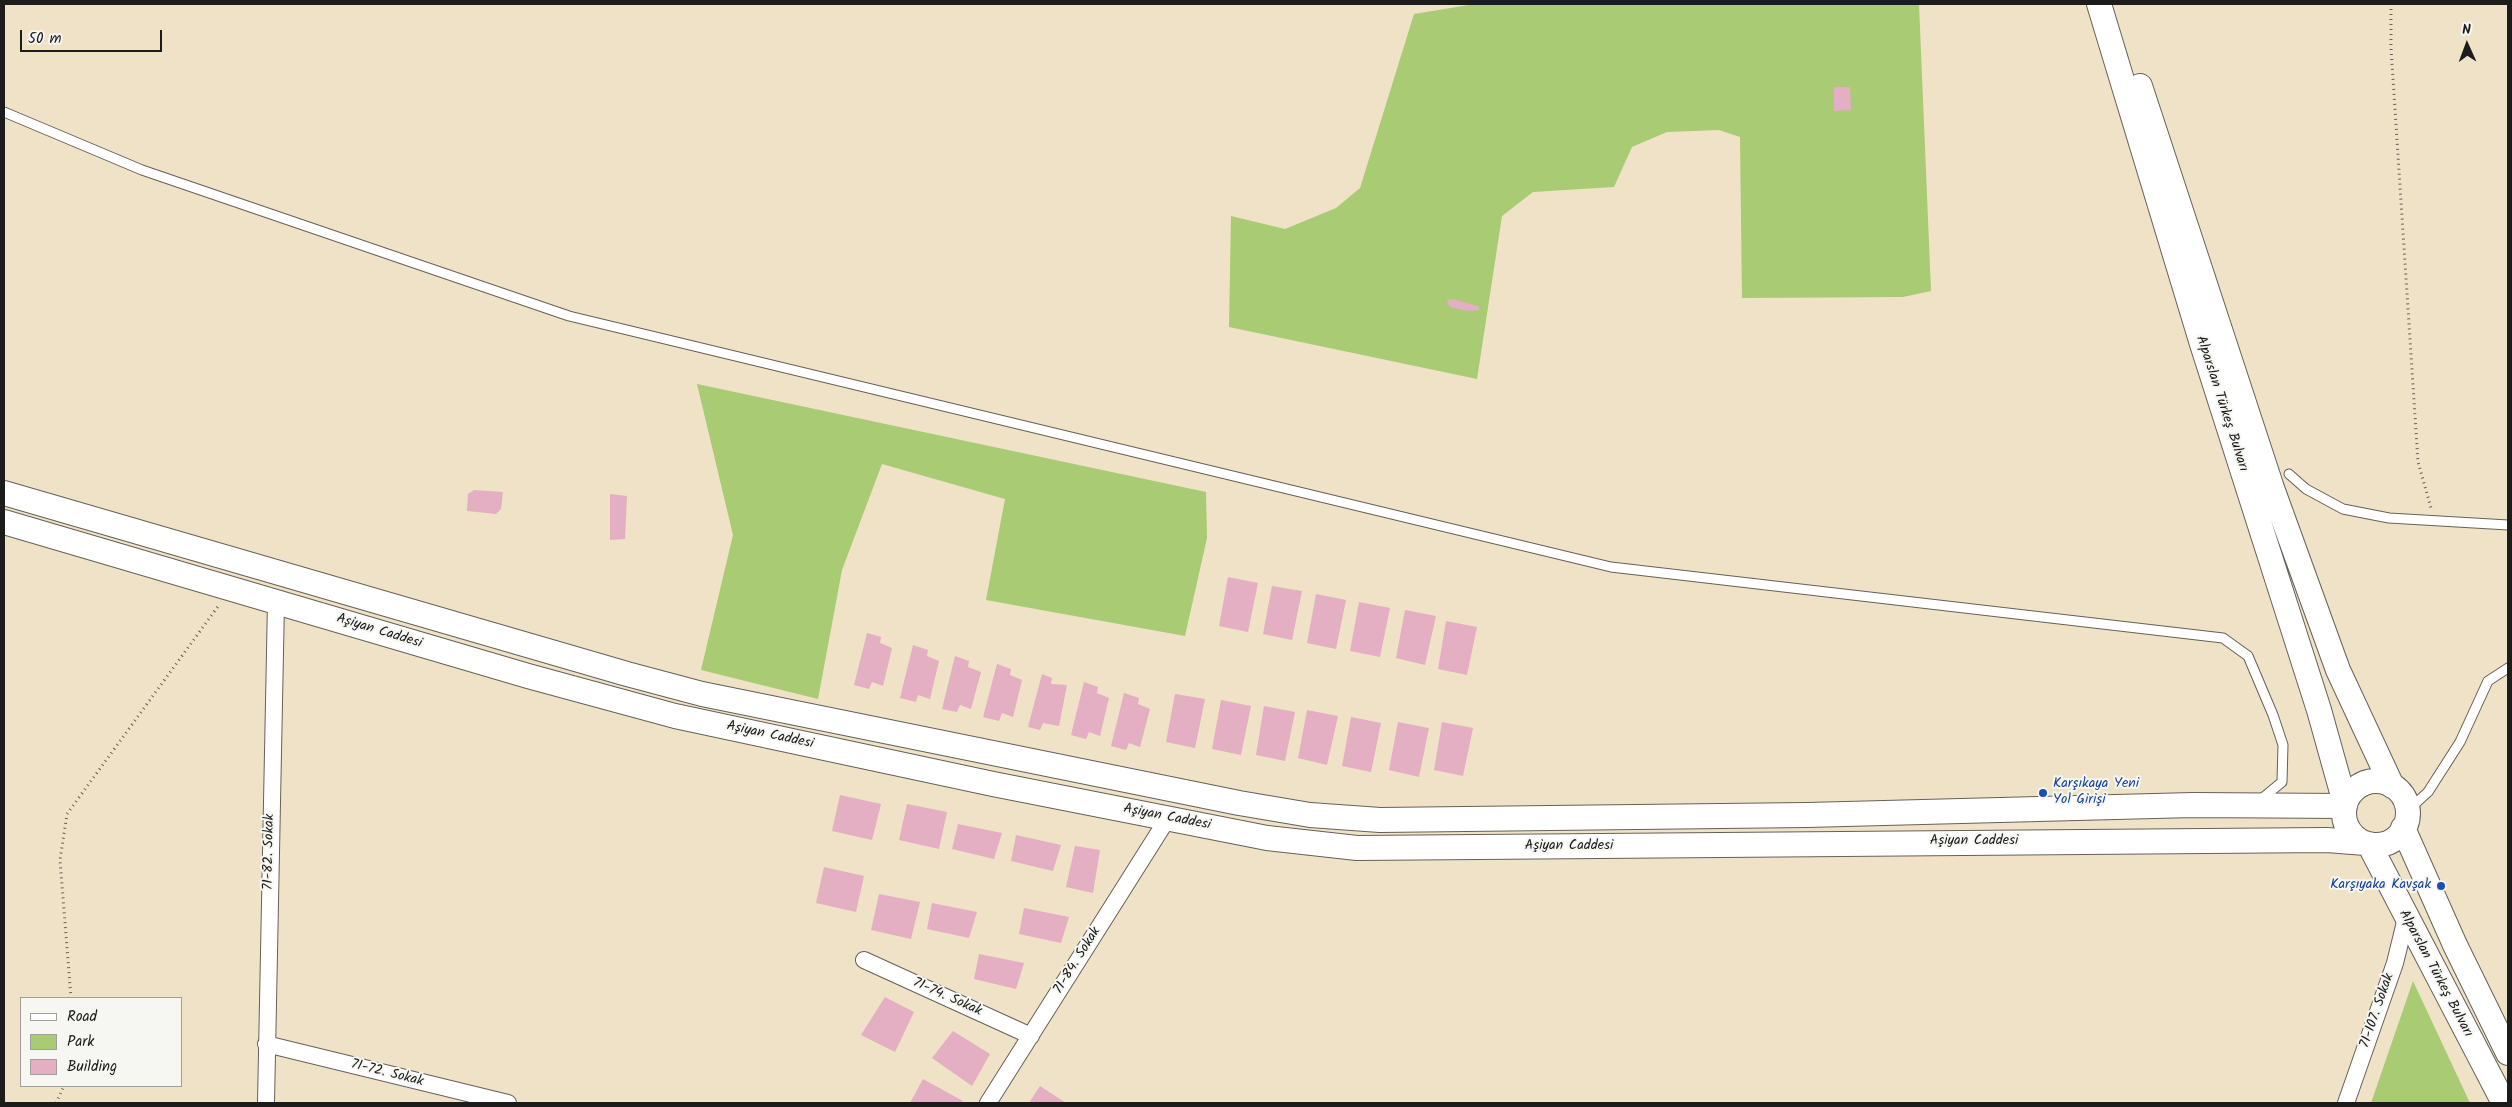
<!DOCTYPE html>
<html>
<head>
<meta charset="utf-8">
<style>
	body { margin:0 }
	#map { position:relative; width:2512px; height:1107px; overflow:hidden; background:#efe2c7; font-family:Kalam,sans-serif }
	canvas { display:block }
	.frame { position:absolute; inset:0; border:5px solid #1c1c1c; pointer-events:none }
	.legend { position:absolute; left:20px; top:997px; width:162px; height:90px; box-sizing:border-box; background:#f6f6f2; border:1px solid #9f9f9c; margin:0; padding:6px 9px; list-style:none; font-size:15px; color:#1c1c1c }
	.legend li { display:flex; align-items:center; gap:10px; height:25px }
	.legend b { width:25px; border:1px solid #9f9f9c }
	.north { position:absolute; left:2442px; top:20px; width:50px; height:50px; -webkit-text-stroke:4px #f6f6f2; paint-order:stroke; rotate:358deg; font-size:14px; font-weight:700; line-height:20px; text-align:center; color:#1c1c1c }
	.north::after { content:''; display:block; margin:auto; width:18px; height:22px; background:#1c1c1c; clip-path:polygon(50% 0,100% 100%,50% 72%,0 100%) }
	.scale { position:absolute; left:20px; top:30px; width:142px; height:22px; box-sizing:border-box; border:2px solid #1c1c1c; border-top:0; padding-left:6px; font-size:15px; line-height:18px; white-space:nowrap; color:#1c1c1c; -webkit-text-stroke:4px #f6f6f2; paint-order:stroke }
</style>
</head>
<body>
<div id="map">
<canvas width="2512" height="1107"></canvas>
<div class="frame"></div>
<ul class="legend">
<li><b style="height:6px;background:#fff"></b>Road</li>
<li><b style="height:14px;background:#a8cb74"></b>Park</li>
<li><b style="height:14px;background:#e4aec3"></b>Building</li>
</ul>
<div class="north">N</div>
<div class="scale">50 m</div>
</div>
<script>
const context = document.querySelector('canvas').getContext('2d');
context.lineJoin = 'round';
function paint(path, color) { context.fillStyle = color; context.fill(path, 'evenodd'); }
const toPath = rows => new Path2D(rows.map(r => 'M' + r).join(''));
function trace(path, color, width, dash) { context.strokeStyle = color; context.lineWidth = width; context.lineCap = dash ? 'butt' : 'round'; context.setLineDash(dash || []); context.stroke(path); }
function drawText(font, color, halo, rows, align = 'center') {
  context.font = font + ' Kalam,sans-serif'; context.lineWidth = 4; context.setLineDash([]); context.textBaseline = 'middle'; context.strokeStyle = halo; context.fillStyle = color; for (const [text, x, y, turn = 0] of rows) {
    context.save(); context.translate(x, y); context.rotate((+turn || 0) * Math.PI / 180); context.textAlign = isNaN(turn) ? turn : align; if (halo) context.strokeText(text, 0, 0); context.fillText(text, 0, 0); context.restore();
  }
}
const green = toPath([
	[1475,4,1919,4,1931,291,1903,297,1742,298,1740,137,1719,130,1667,132,1632,147,1614,187,1533,192,1502,216,1477,379,1229,327,1231,216,1285,229,1336,208,1360,188,1414,14],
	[697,384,1206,492,1207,538,1185,636,986,600,1005,499,882,464,842,570,818,699,701,670,733,535],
	[2413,981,2470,1103,2371,1103]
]);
const building = toPath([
	[1834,87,1850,87,1851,110,1834,111],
	[1453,299,1478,306,1480,310,1467,311,1449,307,1447,300],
	[474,490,503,492,501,509,496,514,467,511,468,494],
	[610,494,627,496,625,539,610,540],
	[1228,577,1258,583,1248,632,1219,626],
	[1272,586,1302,591,1292,640,1263,634],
	[1316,594,1346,600,1336,649,1307,643],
	[1359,602,1390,608,1380,657,1350,651],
	[1405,610,1436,616,1425,665,1396,658],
	[1446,621,1477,627,1467,675,1438,669],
	[867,633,881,637,880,643,892,648,883,686,872,682,869,689,854,685],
	[913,645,928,650,927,656,939,661,930,699,918,695,916,702,900,698],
	[955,656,969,661,968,667,981,672,971,709,960,705,957,712,942,709],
	[997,664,1011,669,1010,675,1022,680,1013,717,1002,713,999,721,983,717],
	[1042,674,1052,678,1051,684,1067,685,1059,726,1043,723,1040,730,1028,727],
	[1084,682,1098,687,1097,693,1109,698,1100,736,1089,732,1086,739,1071,735],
	[1124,693,1139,698,1138,704,1150,709,1140,747,1129,743,1126,750,1111,746],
	[1175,694,1205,699,1195,748,1166,742],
	[1221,700,1251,706,1241,755,1212,749],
	[1264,706,1295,712,1285,761,1256,755],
	[1307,710,1338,716,1327,765,1298,758],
	[1351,717,1381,723,1371,772,1342,766],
	[1398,722,1429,728,1419,777,1389,770],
	[1442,722,1473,728,1463,776,1434,770],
	[840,795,881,804,872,840,832,831],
	[907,804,947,812,939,849,899,840],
	[958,824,1002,833,994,859,952,849],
	[1016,835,1061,845,1053,871,1011,861],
	[1075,846,1100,850,1093,893,1066,887],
	[824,867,864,876,856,912,816,903],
	[879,894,920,902,911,939,871,930],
	[932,903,977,912,969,938,927,929],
	[1024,908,1069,917,1061,943,1019,934],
	[979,954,1024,963,1016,989,974,979],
	[885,997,914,1012,895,1052,861,1035],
	[953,1031,990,1054,972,1086,932,1058],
	[923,1079,963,1101,961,1103,910,1103],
	[1040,1086,1066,1103,1029,1103]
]);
const path = toPath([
	[2391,4,2391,48,2418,462,2431,508],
	[71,998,60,860,67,814,219,605],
	[56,1103,64,1086]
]);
const lane = toPath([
	[4,112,142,170,569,316,1611,567,2223,638,2248,656,2273,715,2283,745,2282,782,2259,801],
	[2289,474,2306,489,2343,509,2389,518,2508,525],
	[2406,806,2417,802,2428,792,2460,742,2488,681,2508,668]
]);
const street = toPath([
	[864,960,1031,1036],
	[266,1044,508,1103],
	[266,1103,276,602],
	[988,1103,1168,818],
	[2346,1103,2395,963,2406,918]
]);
const secondary = toPath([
	[2099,4,2202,344,2319,710,2345,803],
	[2140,86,2272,488,2338,670,2392,786],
	[4,493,627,674,702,694,1239,803,1310,815,1380,820,1807,815,2193,805,2345,806],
	[4,522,528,676,675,716,993,784,1267,838,1357,848,2327,840,2365,843],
	'2344 813a32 32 0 1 1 64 0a32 32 0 1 1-64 0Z',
	[2403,828,2455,945,2508,1053],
	[2369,844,2504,1103]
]);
const markers = [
	[2043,793,5,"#1a4fb4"],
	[2441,886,5,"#1a4fb4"]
];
const streetNames = [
	["Alparslan Türkeş Bulvarı",2221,404,72],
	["Aşiyan Caddesi",379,632,17],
	["Aşiyan Caddesi",770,736,12],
	["Aşiyan Caddesi",1167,818,11],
	["Aşiyan Caddesi",1974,842],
	["Aşiyan Caddesi",1569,847],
	["71-82. Sokak",270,852,-89],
	["71-84. Sokak",1078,961,-58],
	["Alparslan Türkeş Bulvarı",2435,974,62],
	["71-74. Sokak",947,998,24],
	["71-107. Sokak",2378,1011,-71],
	["71-72. Sokak",387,1074,14]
];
const transitNames = [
	["Karşıkaya Yeni",2053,785],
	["Yol Girişi",2053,801],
	["Karşıyaka Kavşak",2431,886,"right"]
];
paint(green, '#a8cb74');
paint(building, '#e4aec3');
trace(lane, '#666158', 11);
trace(street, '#666158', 18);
trace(secondary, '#666158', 26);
trace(path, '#666158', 3, [1, 4]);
trace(lane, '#fff', 9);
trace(street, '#fff', 16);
trace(secondary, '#fff', 24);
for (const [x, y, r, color] of markers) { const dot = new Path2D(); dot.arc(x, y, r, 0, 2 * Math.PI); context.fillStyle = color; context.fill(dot); trace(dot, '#f6f6f2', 2); }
drawText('14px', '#1c1c1c', '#f6f6f2', streetNames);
drawText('14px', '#164399', '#f6f6f2', transitNames, 'left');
</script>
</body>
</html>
